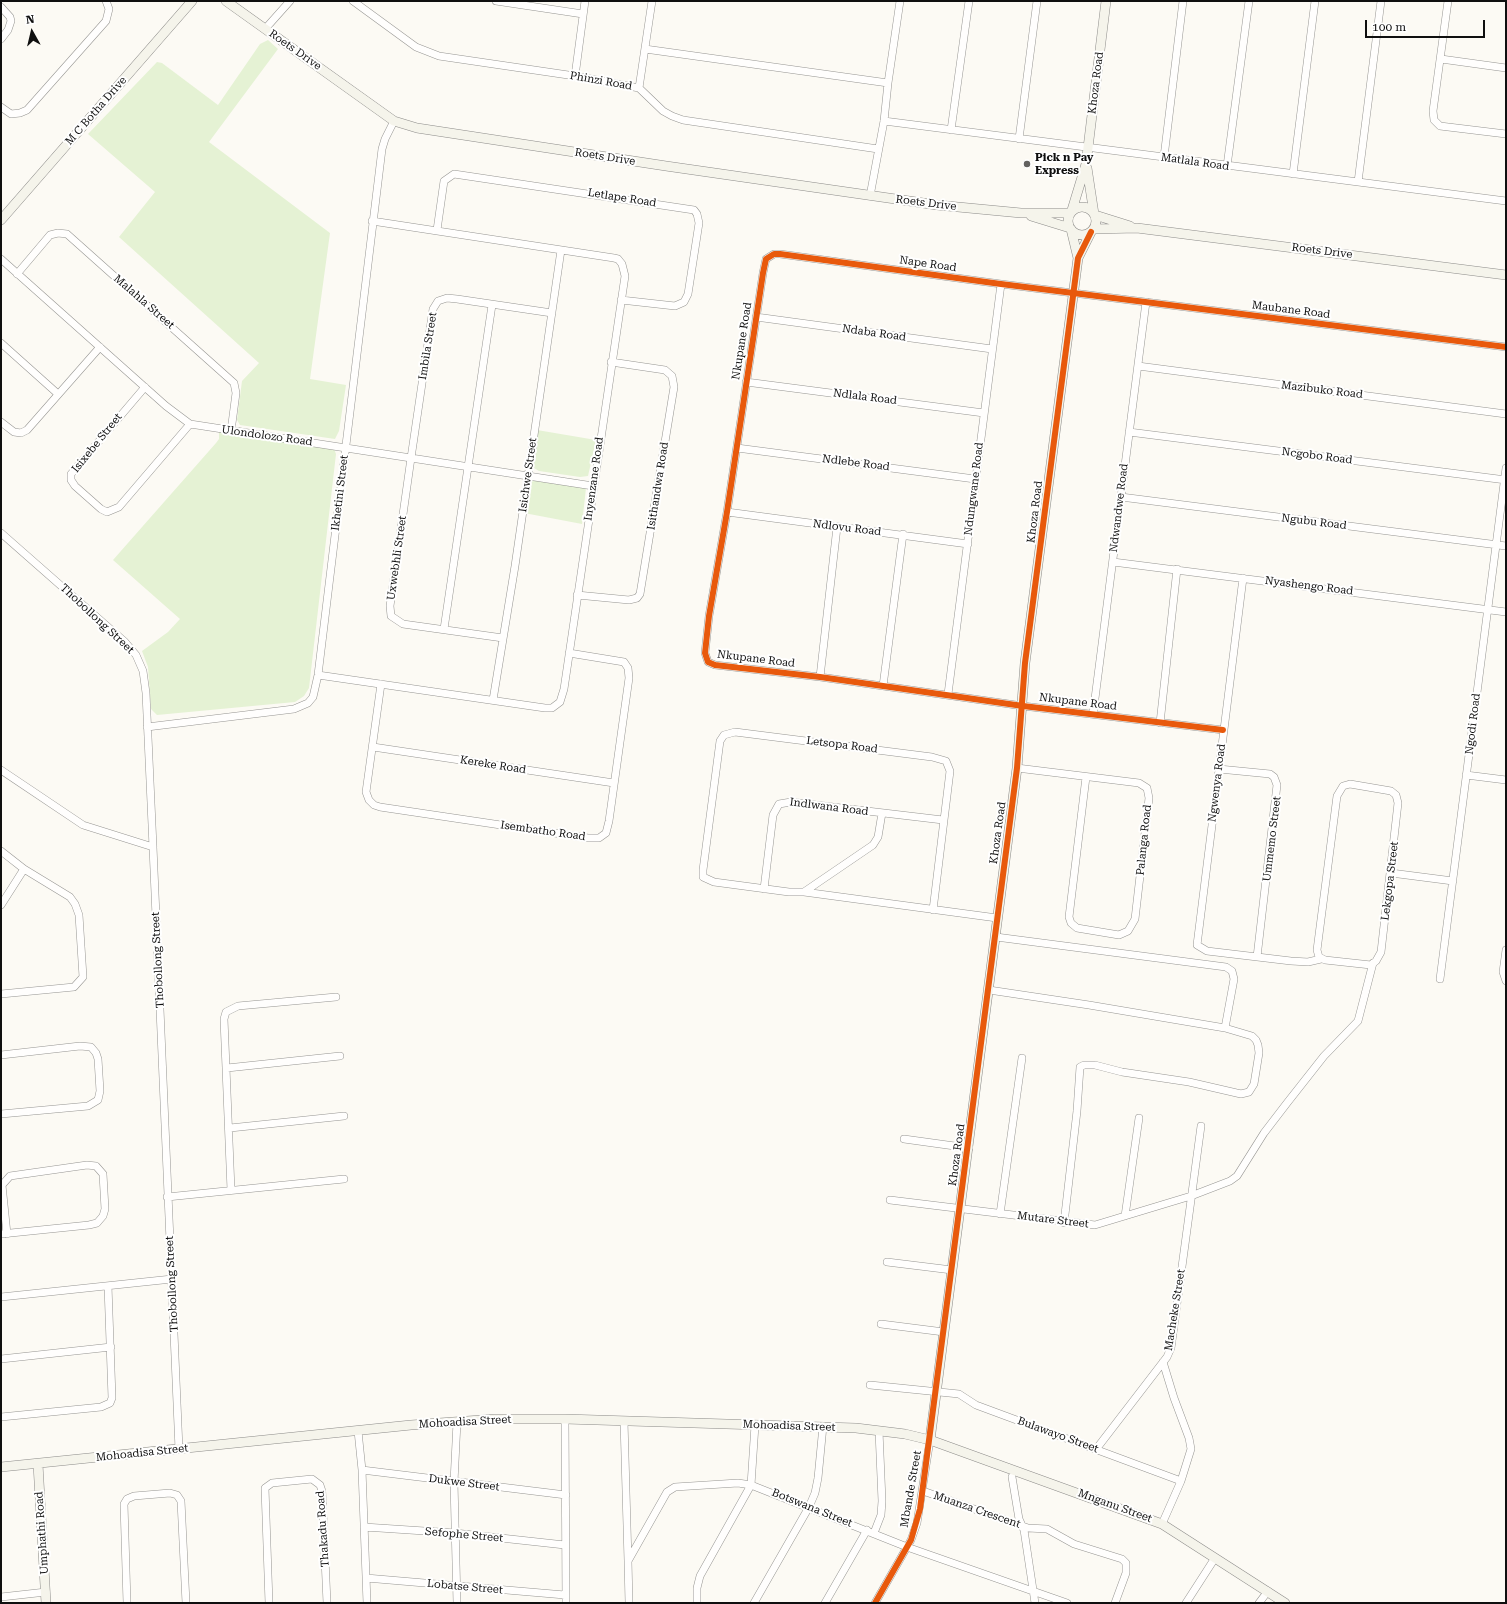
<!DOCTYPE html>
<html>
<head>
<meta charset="utf-8">
<style>
	body { margin:0 }
	#map { position:relative; width:1507px; height:1604px; overflow:hidden; background:#fcfaf4; font-family:"Roboto Serif",serif }
	canvas { display:block }
	.frame { position:absolute; inset:0; border:2px solid #0f0f0f; pointer-events:none }
	.north { position:absolute; left:12px; top:12px; width:40px; height:40px; -webkit-text-stroke:3px #fff; paint-order:stroke; rotate:352deg; font-size:11px; font-weight:700; line-height:16px; text-align:center; color:#0f0f0f }
	.north::after { content:''; display:block; margin:auto; width:14px; height:18px; background:#0f0f0f; clip-path:polygon(50% 0,100% 100%,50% 72%,0 100%) }
	.scale { position:absolute; left:1365px; top:20px; width:120px; height:18px; box-sizing:border-box; border:2px solid #0f0f0f; border-top:0; padding-left:5px; font-size:12px; line-height:14px; white-space:nowrap; color:#0f0f0f; -webkit-text-stroke:3px #fff; paint-order:stroke }
</style>
</head>
<body>
<div id="map">
<canvas width="1507" height="1604"></canvas>
<div class="frame"></div>
<div class="north">N</div>
<div class="scale">100 m</div>
</div>
<script>
const context = document.querySelector('canvas').getContext('2d');
context.lineJoin = 'round';
function paint(path, color) { context.fillStyle = color; context.fill(path, 'evenodd'); }
const toPath = rows => new Path2D(rows.map(r => 'M' + r).join(''));
function trace(path, color, width, dash) { context.strokeStyle = color; context.lineWidth = width; context.lineCap = dash ? 'butt' : 'round'; context.setLineDash(dash || []); context.stroke(path); }
function drawText(font, color, halo, rows, align = 'center') {
  context.font = font + ' "Roboto Serif",serif'; context.lineWidth = 4; context.setLineDash([]); context.textBaseline = 'middle'; context.strokeStyle = halo; context.fillStyle = color; for (const [text, x, y, turn = 0] of rows) {
    context.save(); context.translate(x, y); context.rotate((+turn || 0) * Math.PI / 180); context.textAlign = isNaN(turn) ? turn : align; if (halo) context.strokeText(text, 0, 0); context.fillText(text, 0, 0); context.restore();
  }
}
const green = toPath([
	[268,40,278,49,209,142,330,233,310,379,346,385,339,431,335,439,240,425,237,420,242,381,259,363,119,237,155,192,88,134,157,62,162,63,218,105,260,44],
	[537,430,596,440,588,476,580,477,539,471,534,468,532,465],
	[219,431,334,449,336,454,309,688,304,696,295,702,157,715,151,709,148,667,142,651,168,632,180,619,113,560,216,443,219,439],
	[530,478,586,488,582,524,524,513]
]);
const street = toPath([
	[353,1,416,47,439,56,575,76,639,88,663,111,672,116,683,120,878,149],
	[496,1,583,14],
	[1448,1,1433,111,1434,120,1440,126,1506,134],
	[1,7,10,17,11,21,8,30,1,39],
	[265,29,290,1],
	[645,49,888,83],
	[1441,59,1506,68],
	[575,76,585,1],
	[639,88,652,1],
	[1,107,11,114,20,113,27,110,106,21,109,9,106,1],
	[884,121,1506,201],
	[951,130,969,1],
	[1019,139,1037,1],
	[1164,157,1183,1],
	[1227,166,1249,1],
	[1293,174,1315,1],
	[1358,182,1381,1],
	[870,196,884,121,888,83,900,1],
	[437,230,444,181,454,174,694,210,697,214,699,223,688,294,684,302,675,306,621,300],
	[1,259,166,406,190,424,593,486],
	[17,274,50,235,58,233,67,234,234,383,236,393,231,431],
	[756,317,992,349],
	[1,343,58,394],
	[1138,366,1506,414],
	[746,382,984,413],
	[145,387,71,474,71,480,75,486,101,509,107,512,119,507,190,424],
	[1,422,14,432,21,433,27,430,100,347],
	[1129,432,1506,480],
	[737,448,975,479],
	[1121,497,1506,546],
	[727,512,968,544],
	[1,533,125,642,136,655,143,671,146,693,153,847,179,1449],
	[1113,562,1506,612],
	[1243,578,1197,945,1207,951,1291,961,1308,962,1321,959],
	[577,595,629,600,637,598,640,594,674,387,672,376,665,370,611,362],
	[444,629,492,305],
	[503,638,403,624,391,616,390,606,411,458,433,309,438,301,447,298,457,299,552,313],
	[318,675,545,708,552,708,560,702,564,689,625,276,622,264,618,259,614,258,372,221],
	[820,677,837,527],
	[381,684,366,792,369,800,374,805,380,807,588,838,599,838,606,833,609,821,629,678,628,668,624,662,618,661,569,653],
	[883,686,903,534],
	[948,694,1001,284],
	[493,700,515,566,561,250],
	[1093,714,1146,302],
	[1160,723,1177,569],
	[147,727,294,709,308,703,313,697,318,675,382,149,385,139,394,121],
	[1223,730,1023,706,820,677,715,665,708,662,705,653,709,616,727,512,763,273,766,259,774,254,780,254,1001,284,1506,347],
	[373,747,614,783],
	[1017,768,1139,783,1147,788,1149,798,1135,919,1128,931,1119,935,1077,928,1071,923,1069,917,1086,777],
	[1219,769,1270,774,1274,777,1277,785,1257,957],
	[1,770,83,825,153,847],
	[1466,775,1506,780],
	[1350,784,1391,791,1396,795,1398,803,1381,952,1376,961,1371,965,1325,960,1319,957,1317,950,1337,796,1343,786,1350,784],
	[882,813,878,837,873,845,804,892,789,892,714,882,703,877,703,870,720,741,724,735,735,732,932,757,946,761,950,771,933,910],
	[1,851,24,869,70,897,75,904,79,915,83,977,74,987,1,994],
	[1391,873,1453,881],
	[764,889,773,815,779,804,791,802,943,820],
	[804,892,997,918],
	[1,905,24,869],
	[996,937,1226,967,1232,971,1234,979,1225,1028],
	[1506,950,1503,972,1506,981],
	[1440,979,1506,468],
	[989,990,1089,1005,1225,1028,1252,1036,1256,1040,1258,1045,1259,1053,1254,1084,1249,1092,1241,1094,1189,1082,1122,1072,1095,1065,1084,1065,1080,1067,1077,1111,1064,1223],
	[1,1055,80,1046,91,1047,96,1053,98,1059,100,1091,98,1100,88,1106,1,1114],
	[227,1068,340,1056],
	[230,1128,344,1116],
	[904,1139,969,1148],
	[231,1190,224,1019,226,1012,238,1006,336,997],
	[167,1197,344,1179],
	[890,1200,1095,1225,1191,1196,1230,1181,1237,1176,1264,1133,1287,1103,1324,1056,1358,1021,1373,963],
	[1000,1214,1022,1058],
	[1125,1216,1139,1118],
	[1,1234,89,1225,97,1223,103,1216,105,1209,103,1174,96,1166,87,1165,10,1176,2,1185,7,1234],
	[887,1262,952,1270],
	[1,1297,172,1279],
	[881,1324,944,1332],
	[1,1359,111,1347],
	[870,1385,959,1394,976,1405,1181,1481],
	[1,1417,101,1407,110,1403,112,1398,108,1286],
	[565,1419,566,1603],
	[624,1421,628,1561],
	[457,1422,454,1482,457,1603],
	[358,1431,362,1470,367,1603],
	[1097,1448,1167,1357,1171,1348,1201,1126],
	[362,1470,566,1495],
	[1012,1477,1019,1519,1024,1530,1035,1603],
	[923,1491,1028,1528,1047,1529,1074,1544,1122,1559,1126,1563,1126,1573,1115,1603],
	[1162,1524,1181,1481,1191,1449,1189,1438,1174,1398,1163,1362],
	[364,1527,455,1533,565,1545],
	[874,1533,881,1515,882,1501,879,1431],
	[366,1578,565,1595],
	[1,1597,46,1592],
	[127,1603,124,1504,127,1499,134,1496,170,1493,177,1495,181,1501,186,1603],
	[269,1603,265,1488,272,1483,312,1479,320,1485,322,1491,327,1603],
	[629,1603,628,1561,667,1492,675,1487,738,1483,751,1485,907,1547,1067,1603],
	[697,1603,697,1588,700,1576,751,1485,755,1425],
	[754,1603,809,1507,815,1493,818,1478,823,1426],
	[825,1603,867,1530],
	[875,1603,911,1540,917,1523,930,1440],
	[1186,1603,1215,1558],
	[1259,1603,1268,1591]
]);
const secondary = toPath([
	[226,1,394,121,417,128,666,166,937,205,1021,213,1070,213],
	[1087,168,1094,214],
	'1068 221a14 14 0 1 1 28 0a14 14 0 1 1-28 0Z',
	[1072,210,1086,164,1106,1],
	[1095,215,1130,226],
	[1031,216,1070,228],
	[1,220,192,1],
	[1071,229,1078,258],
	[1094,229,1137,228,1506,275],
	[930,1440,1017,768,1025,663,1078,258,1091,232],
	[38,1464,46,1603],
	[1,1467,411,1425,495,1419,565,1419,856,1428,905,1434,930,1440,1162,1524,1285,1603]
]);
const cycleway = toPath([
	[1223,730,1023,706,820,677,715,665,708,662,705,653,709,616,727,512,763,273,766,259,774,254,780,254,1001,284,1506,347],
	[875,1603,911,1540,920,1509,1017,768,1025,663,1078,258,1091,232]
]);
const markers = [
	[1027,164,4,"#62615f"]
];
const streetNames = [
	["Roets Drive",295,50,35],
	["Phinzi Road",601,81,10],
	["Khoza Road",1096,83,-83],
	["M C Botha Drive",96,111,-49],
	["Roets Drive",605,157,9],
	["Matlala Road",1195,162,8],
	["Letlape Road",622,198,9],
	["Roets Drive",926,203,7],
	["Roets Drive",1322,251,7],
	["Nape Road",928,264,8],
	["Malahla Street",144,302,41],
	["Maubane Road",1291,310,7],
	["Ndaba Road",874,333,8],
	["Nkupane Road",742,341,-81],
	["Imbila Street",428,346,-81],
	["Mazibuko Road",1322,390,7],
	["Ndlala Road",865,397,7],
	["Ulondolozo Road",267,436,8],
	["Isixebe Street",97,443,-51],
	["Ncgobo Road",1317,456,7],
	["Ndlebe Road",856,463,7],
	["Isichwe Street",528,475,-82],
	["Inyenzane Road",594,479,-82],
	["Isithandwa Road",658,486,-81],
	["Ndungwane Road",974,489,-83],
	["Ikhetini Street",340,493,-83],
	["Ndwandwe Road",1119,508,-83],
	["Khoza Road",1035,512,-83],
	["Ngubu Road",1314,522,7],
	["Ndlovu Road",847,528,7],
	["Uxwebhli Street",397,558,-82],
	["Nyashengo Road",1309,586,7],
	["Thobollong Street",97,619,43],
	["Nkupane Road",756,659,7],
	["Nkupane Road",1078,702,7],
	["Ngodi Road",1473,724,-83],
	["Letsopa Road",842,745,7],
	["Kereke Road",493,765,9],
	["Ngwenya Road",1217,783,-83],
	["Indlwana Road",829,807,7],
	["Isembatho Road",543,831,8],
	["Khoza Road",998,833,-82],
	["Ummemo Street",1272,839,-83],
	["Palanga Road",1144,840,-84],
	["Lekgopa Street",1390,881,-83],
	["Thobollong Street",158,960,-93],
	["Khoza Road",957,1155,-82],
	["Mutare Street",1053,1220,7],
	["Thobollong Street",172,1284,-93],
	["Macheke Street",1175,1310,-81],
	["Mohoadisa Street",465,1422,-3],
	["Mohoadisa Street",789,1426,2],
	["Bulawayo Street",1058,1435,20],
	["Mohoadisa Street",142,1453,-6],
	["Dukwe Street",464,1483,7],
	["Mbande Street",911,1489,-80],
	["Mnganu Street",1115,1506,20],
	["Botswana Street",812,1508,22],
	["Muanza Crescent",977,1510,19],
	["Thakadu Road",323,1529,-94],
	["Umphathi Road",42,1533,-94],
	["Sefophe Street",464,1535,5],
	["Lobatse Street",465,1587,5]
];
const poiNames = [
	["Pick n Pay",1035,158],
	["Express",1035,171]
];
paint(green, '#e5f2d4');
trace(street, '#969592', 8);
trace(secondary, '#8c8b89', 10);
trace(street, '#fffefd', 7);
trace(secondary, '#f5f4eb', 9);
trace(cycleway, '#e8590c', 6);
for (const [x, y, r, color] of markers) { const dot = new Path2D(); dot.arc(x, y, r, 0, 2 * Math.PI); context.fillStyle = color; context.fill(dot); trace(dot, '#fff', 1.5); }
drawText('11px', '#0f0f0f', '#fff', streetNames);
drawText('bold 11px', '#0f0f0f', '#fff', poiNames, 'left');
</script>
</body>
</html>
